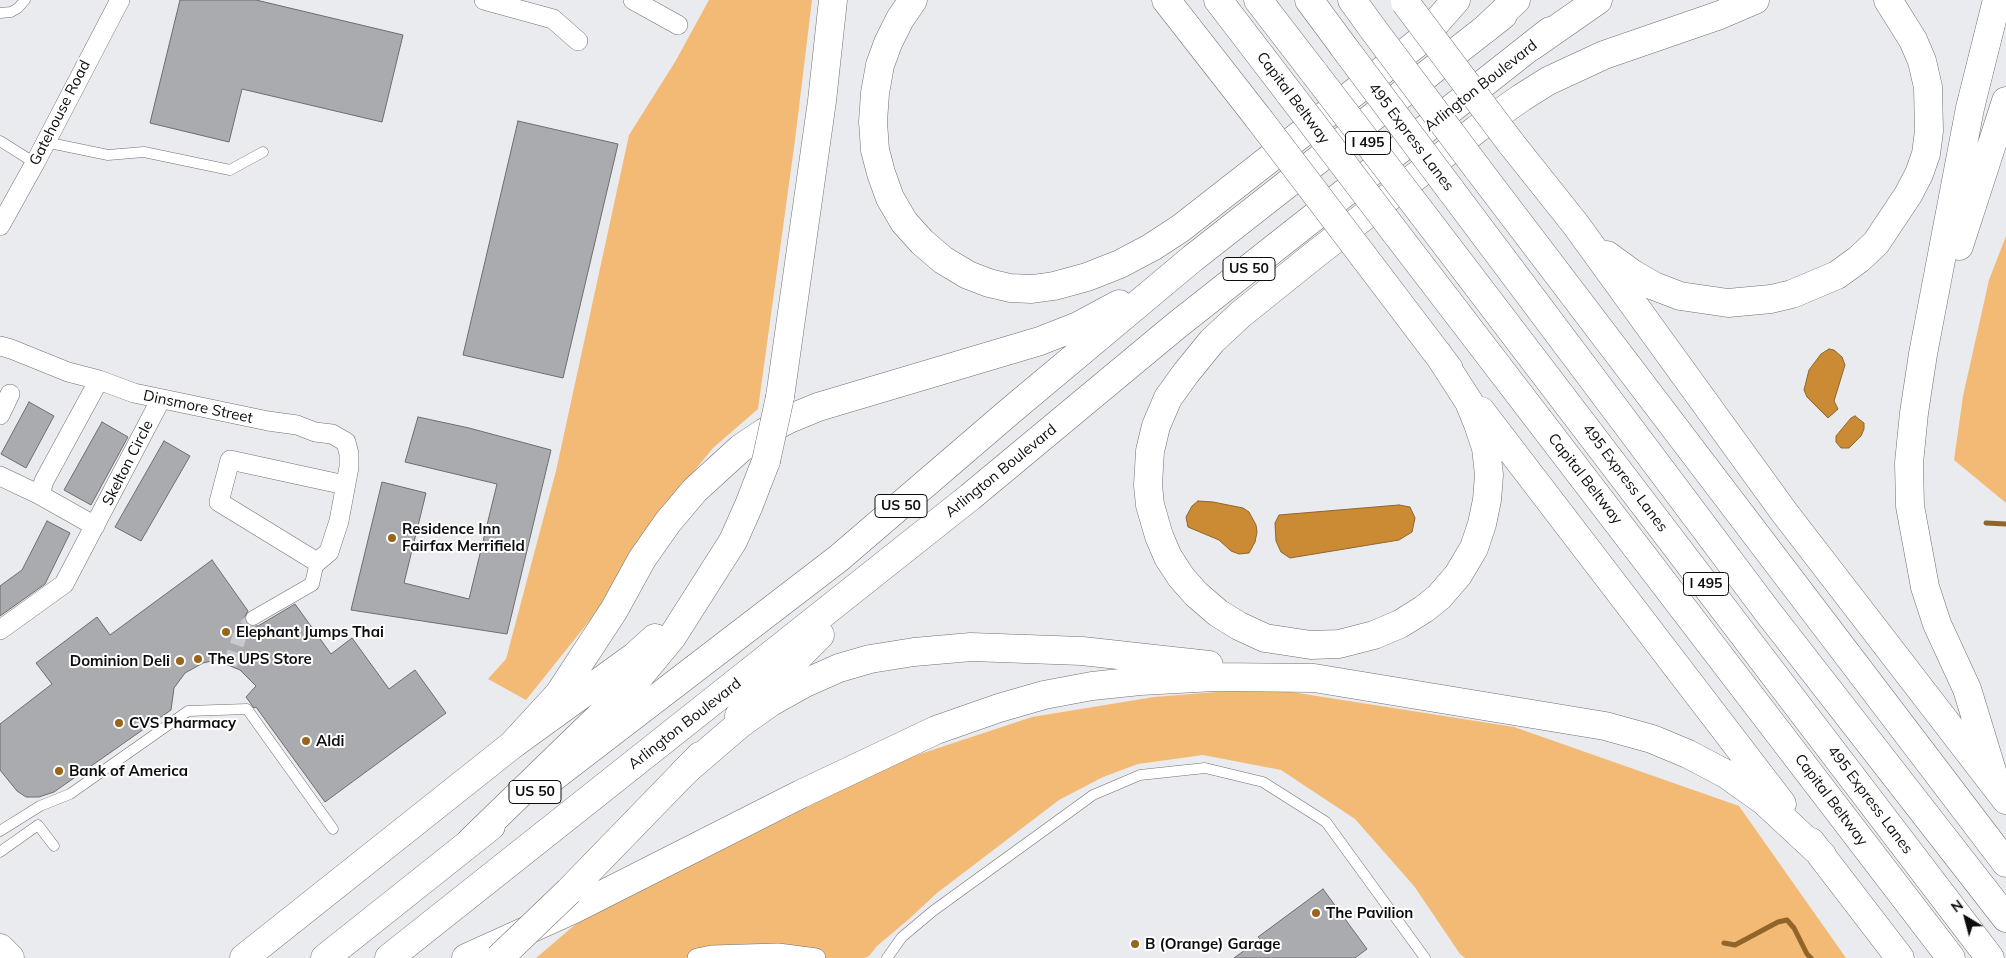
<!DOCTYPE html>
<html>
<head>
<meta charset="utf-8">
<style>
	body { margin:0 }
	#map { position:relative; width:2006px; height:958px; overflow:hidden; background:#e9ebef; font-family:Mulish,sans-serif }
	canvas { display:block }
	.north { position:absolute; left:1941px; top:893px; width:50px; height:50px; -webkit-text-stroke:4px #fff; paint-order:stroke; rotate:323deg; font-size:14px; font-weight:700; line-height:20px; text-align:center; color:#0d0d0e }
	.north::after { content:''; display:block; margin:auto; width:18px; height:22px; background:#0d0d0e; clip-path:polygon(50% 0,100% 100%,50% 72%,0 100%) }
</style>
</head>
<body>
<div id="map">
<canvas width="2006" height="958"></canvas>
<div class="north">N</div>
</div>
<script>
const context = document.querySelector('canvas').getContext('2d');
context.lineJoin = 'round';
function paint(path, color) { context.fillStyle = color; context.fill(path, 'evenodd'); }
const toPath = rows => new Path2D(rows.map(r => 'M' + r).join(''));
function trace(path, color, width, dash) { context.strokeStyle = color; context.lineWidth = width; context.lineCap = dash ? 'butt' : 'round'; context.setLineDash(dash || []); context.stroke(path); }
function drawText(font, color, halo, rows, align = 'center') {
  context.font = font + ' Mulish,sans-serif'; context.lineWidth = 4; context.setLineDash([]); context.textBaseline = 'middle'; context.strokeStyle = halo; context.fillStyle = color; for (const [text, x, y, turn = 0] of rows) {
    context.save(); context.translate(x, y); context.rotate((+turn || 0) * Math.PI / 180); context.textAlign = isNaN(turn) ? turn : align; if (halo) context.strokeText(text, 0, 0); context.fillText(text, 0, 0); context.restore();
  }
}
const green = toPath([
	[709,0,812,0,795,140,758,409,713,448,664,508,594,615,526,700,488,679,506,659,556,471,629,135,675,62],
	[2006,236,2006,503,1954,460,1963,396,1989,280],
	[1266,688,1514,727,1739,806,1846,958,1465,958,1460,954,1414,886,1355,819,1281,770,1203,755,1138,764,1103,777,1059,800,937,893,909,919,877,946,869,956,864,958,536,958,577,923,899,761,1032,717,1154,697]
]);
const water = toPath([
	[1829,349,1834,350,1842,357,1845,365,1834,401,1838,409,1828,418,1807,397,1804,390,1809,370,1821,354,1829,349],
	[1855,416,1864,423,1864,429,1861,436,1849,448,1841,448,1836,442,1836,436,1851,418,1855,416],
	[1198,501,1213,502,1243,508,1249,512,1256,525,1257,532,1255,542,1249,553,1239,554,1231,551,1219,540,1188,527,1186,517,1192,506,1198,501],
	[1399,505,1410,507,1415,518,1412,532,1399,540,1290,558,1281,552,1276,541,1275,523,1279,515,1399,505]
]);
const stream = toPath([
	[1986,523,2006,524],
	[1724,943,1735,945,1778,922,1787,920,1794,928,1807,954,1811,958]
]);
const building = toPath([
	[180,0,256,0,403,35,382,122,242,89,229,142,150,123,180,0],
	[518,121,618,144,563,378,463,355,518,121],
	[29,402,54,416,26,468,1,454,29,402],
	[418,417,469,428,551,450,507,634,351,610,382,482,426,493,404,583,469,599,497,484,405,462,418,417],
	[102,422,128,437,91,505,64,490,102,422],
	[164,441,190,456,141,541,115,527,164,441],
	[47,521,70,533,45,584,0,616,0,586,22,570,47,521],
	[212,560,248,611,244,618,248,625,258,626,295,604,331,654,352,638,389,689,415,670,446,713,325,802,256,707,254,708,246,697,256,686,240,670,216,660,203,663,185,673,174,688,171,710,54,792,39,797,26,797,17,791,0,770,0,724,52,684,36,663,97,617,110,635,212,560],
	[1323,889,1367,949,1355,958,1234,958,1260,939,1258,937,1323,889]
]);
const pedestrianTunnel = toPath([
	[230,665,241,632,253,618]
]);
const service = toPath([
	[0,13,11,12,18,8,25,0],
	[0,141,35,163],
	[45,142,108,155,144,152,230,170,263,152],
	[0,831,40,806,70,794,188,711,247,709,333,829],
	[0,852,38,825,54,846],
	[887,958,902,937,933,911,1093,795,1140,775,1205,768,1263,782,1326,822,1425,958]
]);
const pedestrian = toPath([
	[253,618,312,584,317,562]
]);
const minor = toPath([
	[484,0,553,19,578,41],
	[633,0,678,25],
	[0,226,35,163,120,0],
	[0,346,11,349,68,372,99,380,134,393,268,421,297,425,315,432,332,434,346,442,349,454,349,467,339,521,329,552,317,562,219,502,230,460,345,485],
	[0,415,10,394],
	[0,476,40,495,95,526],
	[40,495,44,481,99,380],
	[0,630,64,584,161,399],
	[697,958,712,955,778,953,816,958]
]);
const primary = toPath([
	[739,716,820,635],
	[538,789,839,558,1009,412,1193,258,1503,15],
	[569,891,700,756],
	[0,948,10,958],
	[244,958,512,745,559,694,614,610,642,559,668,522,695,490,741,448,765,432,789,419,818,407,1040,341,1078,326,1119,304],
	[325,958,491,826],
	[389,958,970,497,1177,325,1550,31]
]);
const motorway = toPath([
	[913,0,900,19,888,43,880,65,875,93,873,122,875,150,881,173,890,198,904,222,922,242,943,260,968,275,989,283,1010,288,1032,289,1054,286,1087,277,1120,264,1152,247,1181,228,1420,41,1456,0],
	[1166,0,1259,119],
	[1218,0,1290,94],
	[1258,0,1315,74],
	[1309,0,1346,50],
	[1352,0,1373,29],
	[1485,29,1516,0],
	[1532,46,1598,0],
	[1510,142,1576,225,1784,512,2006,800],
	[1477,168,2006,863],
	[1450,189,1767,611,2006,918],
	[1421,212,1990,958],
	[1395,232,1951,958],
	[1959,246,2006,101],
	[1607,255,1633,274,1654,286,1680,296,1728,303,1771,299,1792,294,1837,275,1859,259,1876,243,1908,195,1919,174,1926,154,1929,131,1928,87,1922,61,1913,40,1888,0],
	[1364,257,1449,369],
	[1438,354,1469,402,1478,424,1486,448,1489,475,1487,500,1482,524,1474,548,1458,575,1439,597,1424,609,1400,624,1374,635,1339,644,1311,645,1265,638,1239,626,1218,613,1196,594,1181,577,1168,557,1159,536,1150,505,1148,485,1150,451,1156,426,1168,398,1186,373,1212,341,1241,314,1317,253,1477,129,1521,98,1548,81,1604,55,1720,15,1755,0],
	[780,397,822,101,833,0],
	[1481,411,1782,804],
	[512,745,635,656,655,638],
	[684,772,740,724,771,702,803,684,839,668,870,659,914,652,971,647,1082,651,1209,665],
	[1993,774,1967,689,1937,624,1925,587,1910,506,1909,463,1914,413,1923,354,1970,108,1997,0],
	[471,841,633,684,672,637,733,541,749,505,766,461],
	[1811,842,1900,958],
	[466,958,572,910,801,794,936,730,999,708,1044,695,1092,686,1140,681,1215,677,1314,678,1605,726,1652,739,1688,754,1726,774,1764,801,1822,855]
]);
const primaryBridge = toPath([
	[499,958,569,891]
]);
const motorwayBridge = toPath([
	[1405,2,1510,142],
	[1373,29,1477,168],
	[1346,50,1450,189],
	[1315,74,1421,212],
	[1290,94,1395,232],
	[1259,119,1364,257],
	[766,461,780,397]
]);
const markers = [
	[392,538,5,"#98651a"],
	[226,632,5,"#98651a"],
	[198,659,5,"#98651a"],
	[180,661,5,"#98651a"],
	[119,723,5,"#98651a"],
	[306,741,5,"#98651a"],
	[59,771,5,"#98651a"],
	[1316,913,5,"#98651a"],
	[1135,944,5,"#98651a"]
];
const shields = [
	[1368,143,45],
	[1249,269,52],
	[901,506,52],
	[1706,584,45],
	[535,792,52]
];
const shieldNames = [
	["I 495",1368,143],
	["US 50",1249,269],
	["US 50",901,506],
	["I 495",1706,584],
	["US 50",535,792]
];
const streetNames = [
	["Arlington Boulevard",1481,86,-38],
	["Capital Beltway",1293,98,53],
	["Gatehouse Road",60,113,-63],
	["495 Express Lanes",1411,137,53],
	["Dinsmore Street",198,407,12],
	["Skelton Circle",128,463,-63],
	["Arlington Boulevard",1001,471,-39],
	["495 Express Lanes",1625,478,53],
	["Capital Beltway",1585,479,52],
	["Arlington Boulevard",685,724,-38],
	["Capital Beltway",1831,800,53],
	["495 Express Lanes",1870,800,53]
];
const poiNames = [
	["Residence Inn",402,529],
	["Fairfax Merrifield",402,546],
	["Elephant Jumps Thai",236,632],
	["The UPS Store",208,659],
	["Dominion Deli",170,661,"right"],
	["CVS Pharmacy",129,723],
	["Aldi",316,741],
	["Bank of America",69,771],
	["The Pavilion",1326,913],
	["B (Orange) Garage",1145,944]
];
paint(green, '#f3ba75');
paint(water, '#ca8b34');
trace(water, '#916529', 1);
trace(stream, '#916529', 5);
paint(building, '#a9abae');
trace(building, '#6c6d70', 1);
trace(pedestrianTunnel, '#c8cacd', 14, [14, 7]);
trace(service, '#6f7073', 11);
trace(pedestrian, '#6f7073', 15);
trace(minor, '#6f7073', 20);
trace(primary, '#6f7073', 29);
trace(motorway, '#6f7073', 29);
trace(service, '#fff', 10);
trace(pedestrian, '#fff', 14);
trace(minor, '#fff', 19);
trace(primary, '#fff', 28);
trace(motorway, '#fff', 28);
trace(primaryBridge, '#6f7073', 29, []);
trace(motorwayBridge, '#6f7073', 29, []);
trace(primaryBridge, '#fff', 28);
trace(motorwayBridge, '#fff', 28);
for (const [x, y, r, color] of markers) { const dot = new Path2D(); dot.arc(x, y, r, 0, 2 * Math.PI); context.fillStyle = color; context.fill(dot); trace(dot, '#fff', 2); }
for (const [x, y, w] of shields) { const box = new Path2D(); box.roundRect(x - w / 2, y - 11.5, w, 23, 4); context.fillStyle = '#fff'; context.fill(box); trace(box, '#0d0d0e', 1); }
drawText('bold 14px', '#0d0d0e', null, shieldNames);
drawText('15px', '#0d0d0e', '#fff', streetNames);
drawText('bold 15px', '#0d0d0e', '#fff', poiNames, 'left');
</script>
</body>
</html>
